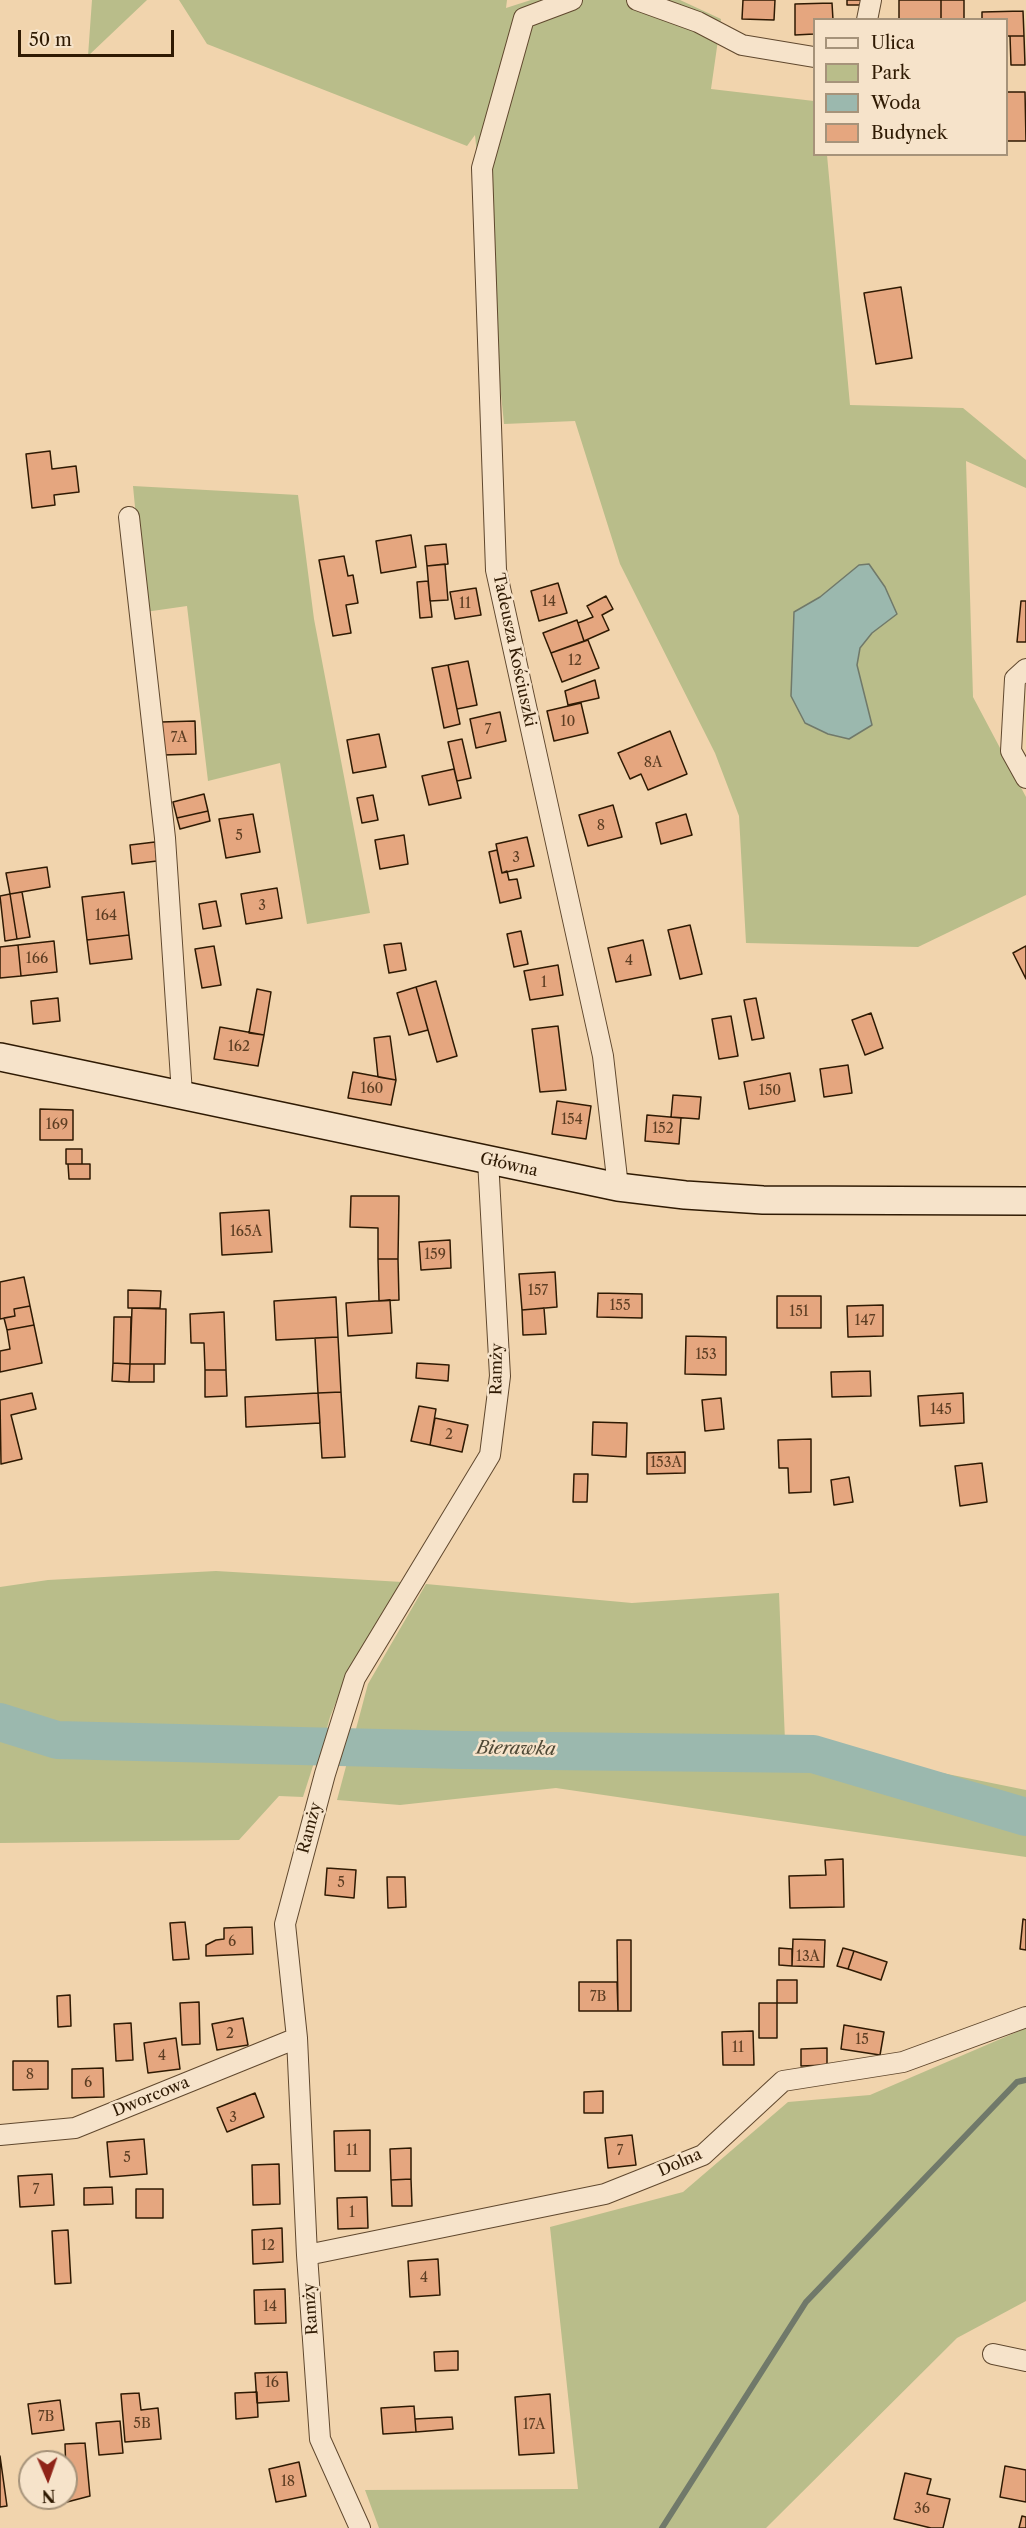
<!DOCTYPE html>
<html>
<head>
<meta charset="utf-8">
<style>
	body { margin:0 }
	#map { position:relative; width:1026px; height:2528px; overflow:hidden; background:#f1d4ad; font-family:"Libre Caslon Text",serif }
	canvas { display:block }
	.legend { position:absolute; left:813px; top:18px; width:195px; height:138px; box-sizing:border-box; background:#f6e3ca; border:2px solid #a6937a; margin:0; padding:8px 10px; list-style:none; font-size:18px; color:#2f1a03 }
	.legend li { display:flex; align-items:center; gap:12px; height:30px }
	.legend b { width:30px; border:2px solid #a6937a }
	.north { position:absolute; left:18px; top:2450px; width:60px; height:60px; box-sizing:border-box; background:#f6e3ca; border:2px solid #a6937a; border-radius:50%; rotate:178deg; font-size:16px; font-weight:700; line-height:24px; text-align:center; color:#2f1a03 }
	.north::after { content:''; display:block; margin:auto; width:21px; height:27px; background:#8f2418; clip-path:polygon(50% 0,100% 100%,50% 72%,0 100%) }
	.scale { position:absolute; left:18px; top:30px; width:156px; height:27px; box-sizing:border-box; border:3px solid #2f1a03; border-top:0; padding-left:8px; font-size:18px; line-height:21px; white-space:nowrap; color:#2f1a03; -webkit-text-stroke:4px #f6e3ca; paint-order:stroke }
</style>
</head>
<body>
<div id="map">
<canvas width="1026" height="2528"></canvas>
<ul class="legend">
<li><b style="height:8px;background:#f6e3ca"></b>Ulica</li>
<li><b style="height:16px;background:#b9bd8a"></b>Park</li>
<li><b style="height:16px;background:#9bb8ae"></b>Woda</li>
<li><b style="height:16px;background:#e5a67f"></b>Budynek</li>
</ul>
<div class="north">N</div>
<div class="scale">50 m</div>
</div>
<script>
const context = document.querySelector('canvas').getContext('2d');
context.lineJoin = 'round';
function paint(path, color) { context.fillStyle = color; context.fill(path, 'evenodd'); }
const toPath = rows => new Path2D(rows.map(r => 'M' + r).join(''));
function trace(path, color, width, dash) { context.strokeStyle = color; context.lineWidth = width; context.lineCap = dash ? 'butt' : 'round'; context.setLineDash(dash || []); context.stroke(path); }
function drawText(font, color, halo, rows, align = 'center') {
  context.font = font + ' "Libre Caslon Text",serif'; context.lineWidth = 5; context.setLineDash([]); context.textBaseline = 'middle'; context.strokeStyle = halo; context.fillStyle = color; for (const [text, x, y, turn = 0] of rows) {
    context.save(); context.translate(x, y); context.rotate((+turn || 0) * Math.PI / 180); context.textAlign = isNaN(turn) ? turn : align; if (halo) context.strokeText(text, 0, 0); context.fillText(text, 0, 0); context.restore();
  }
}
const green = toPath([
	[92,0,147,0,88,56],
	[179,0,507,0,506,8,531,0,680,0,721,19,711,89,814,101,814,154,827,155,850,405,963,408,1026,460,1026,488,966,461,973,697,1026,797,1026,895,918,947,746,943,739,816,715,753,620,564,575,421,504,424,475,135,467,146,207,44],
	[133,486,298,495,314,619,370,913,307,924,280,763,208,781,187,606,145,612],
	[216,1571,402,1582,344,1682,330,1717,323,1743,58,1737,0,1717,0,1587,48,1580],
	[426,1584,632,1603,779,1593,785,1741,1026,1790,1026,1857,556,1788,400,1805,337,1800,368,1684],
	[0,1731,52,1748,319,1747,303,1797,279,1796,239,1840,0,1843],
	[1026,2028,1026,2301,957,2338,766,2528,379,2528,365,2490,578,2489,550,2227,683,2192,788,2102,870,2095]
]);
const water = toPath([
	[869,564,885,587,897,614,872,633,860,648,857,665,872,725,849,739,828,734,805,723,791,696,794,612,820,597,859,565,869,564]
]);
const stream = toPath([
	[662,2528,806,2302,1017,2082,1026,2080]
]);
const river = toPath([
	[0,1722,57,1740,461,1750,813,1754,1026,1817]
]);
const building = toPath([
	[743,0,775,0,774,20,742,19,743,0],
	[847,0,861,0,861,5,847,5,847,0],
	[899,0,941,0,941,20,899,20,899,0],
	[941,0,964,0,964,20,941,20,941,0],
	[832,3,833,20,814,20,814,34,795,35,795,4,832,3],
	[1023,11,1024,36,1006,36,1006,20,982,20,982,12,1023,11],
	[1010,36,1024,36,1025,65,1011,65,1010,36],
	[1006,92,1025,92,1026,141,1006,141,1006,92],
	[901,287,912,358,876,364,864,293,901,287],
	[50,451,52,469,76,466,79,492,54,495,55,505,32,508,26,454,50,451],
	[411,535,416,567,381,573,376,541,411,535],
	[446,544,448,564,427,566,425,546,446,544],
	[344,556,348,576,353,575,358,603,346,605,351,633,333,636,319,560,344,556],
	[445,564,448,600,430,601,427,566,445,564],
	[428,581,432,617,420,618,417,582,428,581],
	[558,583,567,613,539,621,531,591,558,583],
	[476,588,481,615,455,619,450,592,476,588],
	[606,596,613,609,602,615,609,630,584,641,578,623,593,617,587,606,606,596],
	[1021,601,1026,601,1026,642,1017,642,1021,601],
	[577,620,584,641,551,653,543,633,577,620],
	[588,640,599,668,562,682,551,653,588,640],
	[468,661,477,705,457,709,448,665,468,661],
	[448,665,460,724,444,728,432,668,448,665],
	[595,680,599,698,568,705,565,691,595,680],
	[581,703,588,733,554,741,547,711,581,703],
	[500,712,506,741,476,748,470,719,500,712],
	[195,721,196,754,163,755,161,722,195,721],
	[670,731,687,774,648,790,641,774,630,779,618,753,670,731],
	[379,734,386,767,353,773,347,740,379,734],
	[462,739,471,778,457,781,448,742,462,739],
	[454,769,461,798,429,805,422,776,454,769],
	[204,794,208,811,177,818,173,802,204,794],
	[373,795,378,820,362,823,357,798,373,795],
	[613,805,622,837,588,846,579,815,613,805],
	[208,811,210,821,180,829,177,818,208,811],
	[253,814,260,852,226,858,219,819,253,814],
	[686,814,692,835,661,844,656,823,686,814],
	[404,835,408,864,380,869,375,840,404,835],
	[527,837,534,866,502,873,496,844,527,837],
	[155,842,157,861,132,864,130,845,155,842],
	[497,850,502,873,507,871,509,880,517,879,521,898,500,903,489,852,497,850],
	[47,867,50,887,10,894,6,873,47,867],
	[277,888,282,918,246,924,241,894,277,888],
	[22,892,30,937,17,939,10,894,22,892],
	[124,892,129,935,87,940,82,897,124,892],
	[10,894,17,939,5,941,0,896,10,894],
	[216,901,221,926,203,929,199,904,216,901],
	[690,925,702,974,680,979,668,930,690,925],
	[521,931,528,964,514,967,507,934,521,931],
	[129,935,132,959,90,964,87,940,129,935],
	[643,940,651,975,616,982,608,948,643,940],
	[54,941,57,972,21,976,18,945,54,941],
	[401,943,406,970,389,973,384,945,401,943],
	[18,945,21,976,0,978,0,947,18,945],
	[214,946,221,985,202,988,195,949,214,946],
	[1026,946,1026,979,1013,953,1026,946],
	[558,965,563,995,530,1000,524,971,558,965],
	[436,981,457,1056,437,1062,416,987,436,981],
	[416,987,428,1030,409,1035,397,993,416,987],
	[257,989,271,992,264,1035,249,1033,257,989],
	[58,998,60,1021,33,1024,31,1001,58,998],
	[756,998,764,1038,752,1040,744,1000,756,998],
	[871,1013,883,1048,865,1055,852,1020,871,1013],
	[731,1016,738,1056,719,1059,712,1019,731,1016],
	[558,1026,566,1090,540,1092,532,1029,558,1026],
	[220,1027,264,1035,258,1066,214,1059,220,1027],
	[390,1036,396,1080,378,1077,374,1038,390,1036],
	[848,1065,852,1093,824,1097,820,1069,848,1065],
	[353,1072,396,1080,391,1105,348,1098,353,1072],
	[790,1073,795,1101,749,1109,744,1082,790,1073],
	[673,1095,701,1097,699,1119,671,1117,673,1095],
	[557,1101,591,1106,586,1139,552,1134,557,1101],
	[40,1109,73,1110,73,1140,40,1140,40,1109],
	[647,1115,681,1118,679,1144,645,1141,647,1115],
	[66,1149,82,1149,82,1164,66,1164,66,1149],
	[68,1164,90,1164,90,1179,69,1179,68,1164],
	[351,1196,399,1196,398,1259,378,1259,378,1228,350,1227,351,1196],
	[269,1210,272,1252,222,1255,220,1213,269,1210],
	[450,1240,451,1268,421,1270,419,1242,450,1240],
	[378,1259,398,1259,399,1300,379,1301,378,1259],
	[555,1272,557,1307,522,1310,519,1274,555,1272],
	[24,1277,30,1306,14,1309,15,1316,0,1319,0,1282,24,1277],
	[128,1290,161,1291,160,1308,128,1308,128,1290],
	[598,1293,642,1294,642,1318,597,1317,598,1293],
	[777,1296,821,1296,821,1328,777,1328,777,1296],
	[336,1297,338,1337,276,1340,274,1301,336,1297],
	[390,1300,392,1333,348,1336,346,1303,390,1300],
	[883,1305,883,1336,848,1337,847,1306,883,1305],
	[30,1306,34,1325,7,1330,4,1318,15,1316,14,1309,30,1306],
	[132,1308,166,1309,165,1364,130,1364,132,1308],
	[544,1308,546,1334,523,1335,522,1310,544,1308],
	[224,1312,226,1370,205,1370,204,1343,191,1343,190,1314,224,1312],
	[114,1317,131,1317,130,1364,113,1363,114,1317],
	[34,1325,42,1363,0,1372,0,1351,10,1349,7,1330,34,1325],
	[686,1336,726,1337,726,1375,685,1374,686,1336],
	[338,1337,341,1392,318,1393,315,1338,338,1337],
	[113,1363,130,1364,129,1382,112,1381,113,1363],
	[417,1363,449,1365,448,1381,416,1378,417,1363],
	[130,1364,154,1364,154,1382,129,1382,130,1364],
	[205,1370,226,1370,227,1396,205,1397,205,1370],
	[870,1371,871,1396,832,1397,831,1372,870,1371],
	[341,1392,345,1457,322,1458,318,1393,341,1392],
	[32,1393,36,1409,11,1415,22,1459,1,1464,0,1400,32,1393],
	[318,1393,320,1423,246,1427,245,1397,318,1393],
	[963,1393,964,1423,920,1426,918,1396,963,1393],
	[721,1398,724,1429,705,1431,702,1400,721,1398],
	[419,1406,436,1409,430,1445,411,1441,419,1406],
	[435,1418,468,1425,462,1452,430,1445,435,1418],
	[593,1422,627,1423,626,1457,592,1455,593,1422],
	[811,1439,811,1492,789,1493,788,1468,779,1468,778,1440,811,1439],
	[685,1452,685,1473,647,1474,647,1453,685,1452],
	[982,1463,987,1502,960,1506,955,1466,982,1463],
	[574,1474,588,1474,587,1502,573,1502,574,1474],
	[849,1477,853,1502,834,1505,831,1480,849,1477],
	[843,1859,844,1907,790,1908,789,1876,826,1875,825,1860,843,1859],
	[327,1868,356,1870,354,1898,325,1895,327,1868],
	[387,1877,405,1877,406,1907,388,1908,387,1877],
	[1023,1919,1026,1920,1026,1950,1020,1949,1023,1919],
	[185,1922,189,1959,173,1960,170,1923,185,1922],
	[252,1927,253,1954,206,1956,206,1945,216,1940,224,1939,224,1928,252,1927],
	[793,1939,825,1940,824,1967,792,1966,793,1939],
	[617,1940,631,1940,631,2011,618,2011,617,1940],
	[779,1948,792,1949,792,1966,779,1965,779,1948],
	[843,1948,854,1951,848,1969,837,1966,843,1948],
	[854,1951,887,1962,881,1980,848,1969,854,1951],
	[777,1980,797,1980,797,2003,777,2003,777,1980],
	[579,1982,617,1982,618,2011,579,2011,579,1982],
	[70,1995,71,2026,58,2027,57,1996,70,1995],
	[199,2002,200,2044,182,2045,180,2003,199,2002],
	[759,2003,777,2003,777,2038,759,2038,759,2003],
	[243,2018,248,2045,217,2050,212,2024,243,2018],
	[131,2023,133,2060,116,2061,114,2024,131,2023],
	[844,2025,884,2032,880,2055,841,2049,844,2025],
	[753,2031,754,2065,723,2065,722,2032,753,2031],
	[176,2038,180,2069,148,2073,144,2043,176,2038],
	[827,2048,827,2065,801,2066,801,2049,827,2048],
	[13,2061,48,2061,48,2089,13,2090,13,2061],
	[103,2068,104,2097,72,2098,72,2069,103,2068],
	[603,2091,603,2113,584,2113,584,2092,603,2091],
	[255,2093,264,2117,227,2132,217,2108,255,2093],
	[370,2130,370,2171,335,2171,334,2131,370,2130],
	[632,2135,636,2165,608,2168,605,2138,632,2135],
	[144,2139,147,2174,110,2177,107,2142,144,2139],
	[411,2148,411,2179,391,2180,390,2149,411,2148],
	[279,2164,280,2204,253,2205,252,2165,279,2164],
	[52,2174,54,2205,20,2207,18,2176,52,2174],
	[411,2179,412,2206,392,2206,391,2180,411,2179],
	[112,2187,113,2204,84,2205,84,2188,112,2187],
	[136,2189,163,2189,163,2218,136,2218,136,2189],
	[367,2197,368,2228,338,2229,337,2198,367,2197],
	[282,2228,283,2262,253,2264,252,2230,282,2228],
	[68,2230,71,2283,55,2284,52,2231,68,2230],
	[438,2259,440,2295,410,2297,408,2261,438,2259],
	[285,2289,286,2323,255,2324,254,2290,285,2289],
	[458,2351,458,2370,435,2371,434,2352,458,2351],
	[287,2372,289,2401,257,2403,255,2373,287,2372],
	[257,2392,258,2417,236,2419,235,2393,257,2392],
	[139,2393,141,2410,158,2408,161,2439,125,2442,121,2394,139,2393],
	[550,2394,554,2453,519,2455,515,2397,550,2394],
	[60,2400,64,2430,32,2434,28,2404,60,2400],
	[414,2406,416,2432,383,2434,381,2408,414,2406],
	[452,2417,453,2429,416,2432,415,2419,452,2417],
	[120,2421,123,2453,99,2455,96,2423,120,2421],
	[85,2443,90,2496,67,2502,65,2444,85,2443],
	[0,2456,7,2506,0,2507,0,2456],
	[299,2462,306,2496,276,2502,269,2469,299,2462],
	[1005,2466,1026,2470,1026,2502,1000,2497,1005,2466],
	[905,2473,931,2479,927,2494,950,2499,943,2528,931,2528,894,2519,905,2473],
	[1022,2516,1026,2517,1026,2528,1019,2528,1022,2516]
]);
const minor = toPath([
	[572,0,524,18,482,168,496,570,603,1056,618,1187],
	[637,0,698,22,742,45,814,57],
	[867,20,871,0],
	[129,517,165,838,182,1094],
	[1026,669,1015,679,1011,751,1026,778],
	[0,2135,75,2128,297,2038],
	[307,2255,605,2194,703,2155,783,2081,903,2062,1026,2017],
	[993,2354,1026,2361],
	[360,2528,320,2439,307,2255,297,2038,285,1924,325,1774,355,1678,490,1455,500,1376,488,1160]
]);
const secondary = toPath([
	[0,1057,618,1187,685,1195,763,1200,1026,1201]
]);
const numberNames = [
	["14",549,602],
	["11",465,604],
	["12",575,661],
	["10",568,722],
	["7",488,730],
	["7A",179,738],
	["8A",653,763],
	["8",601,826],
	["5",239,836],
	["3",516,858],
	["3",262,906],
	["164",106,916],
	["166",37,959],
	["4",629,961],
	["1",544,983],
	["162",239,1047],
	["160",372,1089],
	["150",770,1091],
	["154",572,1120],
	["169",57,1125],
	["152",663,1129],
	["165A",246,1232],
	["159",435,1255],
	["157",538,1291],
	["155",620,1306],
	["151",799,1312],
	["147",865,1321],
	["153",706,1355],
	["145",941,1410],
	["2",449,1435],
	["153A",666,1463],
	["5",341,1883],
	["6",232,1942],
	["13A",808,1957],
	["7B",598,1997],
	["2",230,2034],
	["15",862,2040],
	["11",738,2048],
	["4",162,2056],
	["8",30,2075],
	["6",88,2083],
	["3",233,2118],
	["11",352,2151],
	["7",620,2151],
	["5",127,2158],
	["7",36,2190],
	["1",352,2213],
	["12",268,2246],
	["4",424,2278],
	["14",270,2307],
	["16",272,2383],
	["7B",46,2417],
	["5B",142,2424],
	["17A",534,2425],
	["18",288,2482],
	["36",922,2509]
];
const streetNames = [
	["Tadeusza Kościuszki",514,650,78],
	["Główna",509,1165,13],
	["Ramży",497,1369,-89],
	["Ramży",310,1828,-75],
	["Dworcowa",151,2097,-22],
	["Dolna",680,2163,-24],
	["Ramży",311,2309,-94]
];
const waterNames = [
	["Bierawka",516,1749,1]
];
paint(green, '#b9bd8a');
paint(water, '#9bb8ae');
trace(water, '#70796a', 1.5);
trace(stream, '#70796a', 6);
trace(river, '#9bb8ae', 38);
paint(building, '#e5a67f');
trace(building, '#2f1a03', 1.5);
trace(minor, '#60482e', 22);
trace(secondary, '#2f1a03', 30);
trace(minor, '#f6e3ca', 20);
trace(secondary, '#f6e3ca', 27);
drawText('14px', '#5c3d22', null, numberNames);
drawText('16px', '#2f1a03', '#f6e3ca', streetNames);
drawText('italic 18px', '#4f4936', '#f6e3ca', waterNames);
</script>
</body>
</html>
